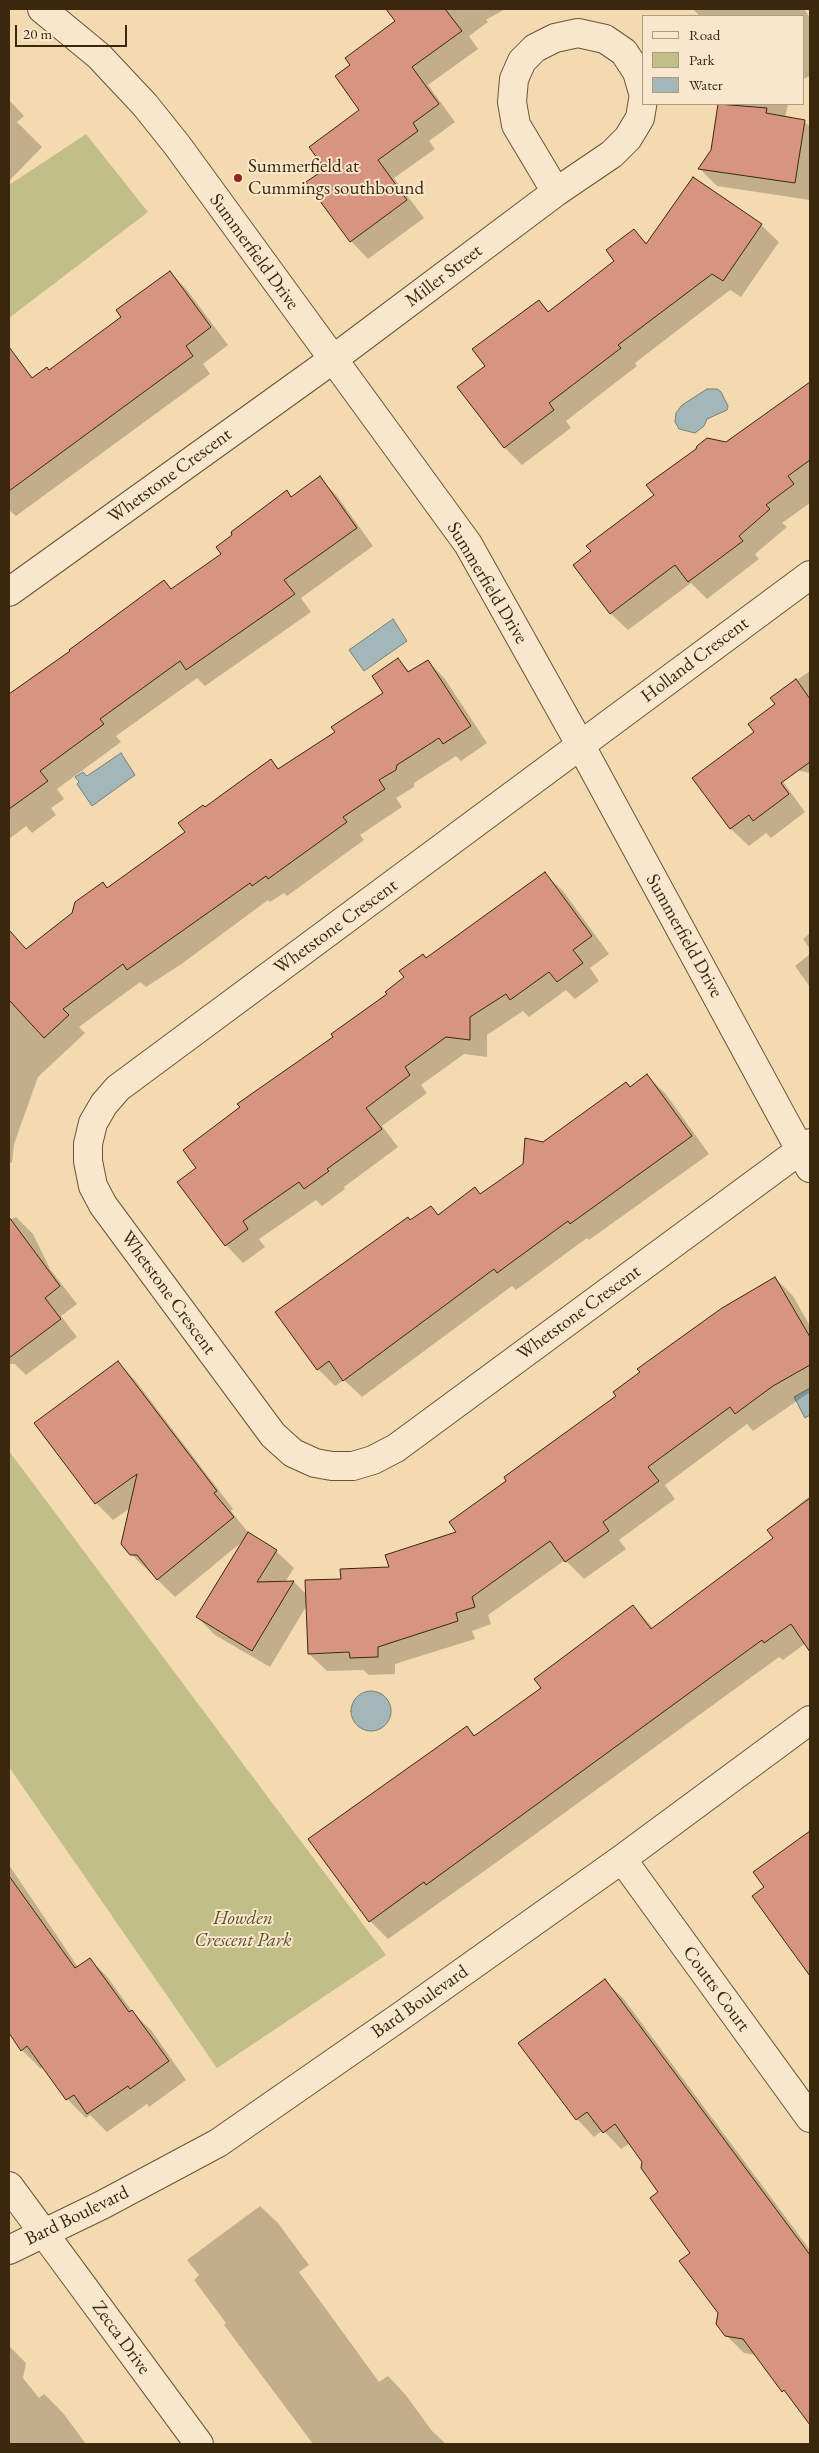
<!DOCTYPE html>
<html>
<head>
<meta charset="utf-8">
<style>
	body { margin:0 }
	#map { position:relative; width:819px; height:2453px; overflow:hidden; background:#f4dab0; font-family:"EB Garamond",serif }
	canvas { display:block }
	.frame { position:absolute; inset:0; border:10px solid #3b280c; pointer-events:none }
	.legend { position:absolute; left:642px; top:15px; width:162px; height:90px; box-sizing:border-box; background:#f8e7cc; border:1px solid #ac9b7f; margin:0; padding:6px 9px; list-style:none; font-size:15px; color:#3b280c }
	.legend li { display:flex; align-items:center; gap:10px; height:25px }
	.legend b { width:25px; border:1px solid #ac9b7f }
	.scale { position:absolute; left:15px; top:25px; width:112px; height:22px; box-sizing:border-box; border:2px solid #3b280c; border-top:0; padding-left:6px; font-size:15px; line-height:18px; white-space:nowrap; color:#3b280c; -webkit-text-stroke:4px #f8e7cc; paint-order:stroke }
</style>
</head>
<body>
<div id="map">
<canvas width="819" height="2453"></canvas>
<div class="frame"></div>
<ul class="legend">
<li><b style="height:6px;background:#f8e7cc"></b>Road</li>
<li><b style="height:14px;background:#c1be87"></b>Park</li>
<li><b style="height:14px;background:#a3b7b8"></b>Water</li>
</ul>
<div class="scale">20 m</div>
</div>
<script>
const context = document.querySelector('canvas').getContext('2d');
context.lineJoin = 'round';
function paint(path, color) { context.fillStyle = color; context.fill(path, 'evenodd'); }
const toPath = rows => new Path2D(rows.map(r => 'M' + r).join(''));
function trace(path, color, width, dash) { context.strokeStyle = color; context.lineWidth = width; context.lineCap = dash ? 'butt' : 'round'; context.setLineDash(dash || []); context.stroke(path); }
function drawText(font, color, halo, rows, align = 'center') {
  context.font = font + ' "EB Garamond",serif'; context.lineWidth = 4; context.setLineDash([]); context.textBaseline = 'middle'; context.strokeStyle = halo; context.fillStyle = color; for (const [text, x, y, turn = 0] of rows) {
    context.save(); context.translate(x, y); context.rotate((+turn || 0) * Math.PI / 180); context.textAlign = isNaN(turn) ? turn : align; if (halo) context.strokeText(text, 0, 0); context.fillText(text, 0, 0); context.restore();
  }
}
const green = toPath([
	[86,134,148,212,9,318,9,185],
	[9,1451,386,1955,217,2068,9,1767]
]);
const water = toPath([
	[707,389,717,389,721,392,728,406,727,410,707,419,704,426,695,433,679,429,675,422,676,413,682,405,707,389],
	[393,619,407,641,364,671,349,650,393,619],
	[121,753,135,775,92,806,77,784,79,782,75,777,83,772,87,776,121,753],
	[810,1388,810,1415,805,1418,794,1397,810,1388],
	'351 1711a20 20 0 1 1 40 0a20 20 0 1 1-40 0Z'
]);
const shadow = toPath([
	[388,9,505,9,486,20,488,22,469,36,478,49,428,85,455,122,429,141,435,149,394,178,424,218,368,259,351,241,326,169,361,110,352,66,397,21],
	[693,9,804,9,810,18,810,76,803,79,803,16,700,16],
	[9,100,24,116,17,122,42,147,9,181],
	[719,104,788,104,785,118,804,121,810,127,810,200,717,186,700,169,712,151],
	[761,225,779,242,741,297,730,290,635,363,637,366,566,421,571,428,522,465,505,448,458,387,487,366,539,302,550,312,616,261,634,231,648,244],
	[170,272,187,290,228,345,203,364,210,374,16,516,9,510,9,381,24,370,33,378,49,371,123,318],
	[810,384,810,503,782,523,787,527,755,554,759,559,707,599,691,583,628,630,610,613,726,443],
	[320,478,337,496,373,546,301,598,311,612,205,686,197,678,116,736,121,742,57,789,64,799,51,808,56,815,32,833,26,826,9,839,9,697,164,582,172,590,223,554,286,492,292,497],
	[398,660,410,672,428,661,445,679,487,743,461,761,456,756,414,783,414,787,396,798,402,807,360,835,364,840,287,896,284,893,270,902,268,900,183,963,146,987,140,982,79,1027,85,1033,38,1077,14,1144,12,1163,9,1162,9,967,35,943,73,914,103,884,108,889,186,832,205,808,271,761,279,769,336,732,385,693],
	[810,671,810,773,770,764,805,812,771,838,766,833,749,846,731,829,694,778,756,732,777,704,772,698],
	[545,874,563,891,609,954,590,968,599,981,575,999,566,990,529,1017,523,1011,487,1035,487,1057,464,1054,421,1085,427,1093,382,1126,398,1147,344,1187,345,1189,322,1206,316,1200,259,1239,265,1247,243,1263,226,1245,198,1168,334,1037,389,995,426,959],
	[810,933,810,949,803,939],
	[810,954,810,987,795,966],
	[647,1076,665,1093,709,1154,589,1240,587,1238,516,1290,512,1286,362,1397,344,1380,335,1386,318,1369,411,1221,431,1207,439,1216,475,1189,481,1195,524,1165,543,1144],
	[16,1217,33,1234,50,1269,77,1304,61,1316,77,1337,26,1375,15,1364,9,1364,9,1220],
	[775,1278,793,1296,810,1326,810,1392,753,1431,747,1424,665,1485,675,1499,619,1540,626,1549,584,1579,565,1560,488,1615,491,1624,472,1631,475,1639,395,1664,395,1674,369,1675,363,1670,327,1671,309,1654,307,1605,270,1667,215,1635,197,1617,243,1541,175,1597,131,1554,130,1508,113,1520,96,1503,118,1363,135,1380,233,1509,231,1511,250,1535,276,1551,294,1568,285,1582,294,1582,307,1595,342,1580,390,1568,458,1533,508,1481],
	[810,1496,810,1640,783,1660,779,1657,490,1867,388,1939,370,1921,310,1839,466,1727,476,1736,542,1688,633,1606,654,1629,775,1538,783,1519,782,1518],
	[810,1833,810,1972,753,1897,766,1888,755,1873],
	[9,1865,78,1967,90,1959,108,1978,134,2014,151,2030,186,2080,149,2107,147,2104,107,2132,90,2115,86,2118,67,2099,43,2066,41,2069,22,2050,9,2032],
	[605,1981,623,1998,810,2250,810,2423,756,2355,744,2353,726,2335,719,2313,692,2253,643,2162,630,2143,621,2149,603,2130,594,2137,577,2119],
	[260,2206,278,2223,309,2265,299,2272,379,2382,388,2376,405,2394,432,2431,446,2444,313,2444,224,2325,226,2323,194,2280,199,2275,187,2260],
	[9,2346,26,2363,23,2378,39,2398,44,2394,63,2413,86,2444,9,2444]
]);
const building = toPath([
	[386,9,445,9,462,31,412,67,439,104,413,123,418,131,378,160,407,200,350,242,306,182,325,169,309,147,359,110,335,76,350,65,345,58,395,21,386,9],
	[718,104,767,108,766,113,805,120,795,183,698,169,711,150,718,104],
	[693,177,762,224,723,281,712,274,618,345,621,348,549,403,554,410,504,448,457,387,485,366,472,349,539,300,548,312,614,261,606,250,634,229,646,244,693,177],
	[170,271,211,327,186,346,193,356,9,491,9,347,32,378,47,367,49,370,121,317,116,310,170,271],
	[810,382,810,460,788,476,794,484,766,505,770,509,739,536,743,541,688,582,675,565,610,614,573,565,591,551,586,546,654,495,646,485,696,449,697,446,707,438,726,442,810,382],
	[320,476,357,528,284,580,295,594,186,670,180,661,100,719,104,724,40,771,48,781,9,809,9,694,70,651,69,650,164,580,171,589,221,554,216,547,232,535,231,532,287,490,291,497,320,476],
	[398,658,408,672,428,660,471,726,443,744,439,738,397,765,396,770,379,780,385,789,343,817,347,822,268,879,266,876,252,886,250,883,127,970,123,964,63,1009,69,1015,44,1038,9,1000,9,930,26,949,72,913,75,902,103,882,107,888,185,832,178,823,203,805,205,807,271,759,278,769,335,732,331,727,383,693,372,676,398,658],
	[796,679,810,699,810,762,781,783,789,794,753,821,749,815,730,829,692,778,754,732,748,724,775,704,770,698,796,679],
	[545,872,592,936,573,950,583,963,557,982,549,972,510,1000,506,994,470,1017,470,1040,446,1037,405,1067,410,1075,366,1108,382,1129,327,1169,329,1171,304,1189,299,1182,243,1221,248,1229,225,1246,177,1182,196,1168,183,1150,240,1107,237,1104,333,1037,331,1034,387,994,385,992,404,977,399,971,423,954,426,958,545,872],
	[647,1074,692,1136,570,1224,568,1221,497,1273,494,1269,343,1381,329,1361,317,1370,275,1312,408,1217,410,1220,431,1206,438,1215,475,1187,480,1194,523,1164,525,1138,543,1142,626,1082,630,1087,647,1074],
	[9,1217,60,1286,45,1298,61,1319,9,1358,9,1217],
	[775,1277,810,1337,810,1365,773,1386,735,1414,730,1407,648,1467,659,1481,603,1522,609,1531,565,1562,550,1541,472,1597,475,1607,456,1613,458,1621,378,1647,378,1657,350,1658,349,1652,308,1654,305,1580,341,1579,340,1569,389,1567,385,1555,456,1532,449,1522,506,1481,504,1477,616,1396,613,1392,640,1372,637,1369,722,1308,775,1277],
	[118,1361,217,1491,214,1493,234,1517,157,1580,137,1555,130,1555,121,1544,137,1474,95,1504,34,1423,118,1361],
	[810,1498,810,1652,791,1624,764,1643,762,1640,426,1885,424,1882,369,1922,308,1839,467,1726,474,1736,541,1688,534,1679,633,1605,651,1629,773,1538,767,1530,810,1498],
	[248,1532,277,1550,257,1582,294,1581,252,1651,196,1617,248,1532],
	[810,1831,810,1976,752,1896,764,1887,753,1872,810,1831],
	[9,1876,75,1968,90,1958,129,2012,132,2010,169,2061,130,2089,128,2086,87,2114,74,2095,66,2100,27,2046,21,2051,9,2033,9,1876],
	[605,1979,810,2255,810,2425,784,2390,782,2392,743,2339,725,2336,716,2324,718,2313,679,2261,690,2253,650,2198,658,2192,641,2168,642,2162,615,2124,603,2133,587,2112,576,2120,518,2043,605,1979]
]);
const street = toPath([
	[42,9,99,56,145,105,177,145,468,544,581,746,810,1168],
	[556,192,516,125,512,102,514,79,522,61,535,48,555,38,578,33,605,39,624,52,637,72,643,93],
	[810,575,118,1088,104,1104,93,1123,88,1144,88,1161,93,1186,103,1205,273,1435,293,1453,315,1463,332,1466,353,1466,373,1460,396,1448,810,1143],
	[9,592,332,360,556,192,612,154,628,138,640,118,643,100],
	[622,1859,810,2118],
	[9,2186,199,2444],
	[9,2250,102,2205,218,2143,401,2016,622,1859,810,1720]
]);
const markers = [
	[238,178,5,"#8f2418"]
];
const poiNames = [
	["Summerfield at",248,167],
	["Cummings southbound",248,189]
];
const streetNames = [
	["Summerfield Drive",254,252,54],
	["Miller Street",444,276,-37],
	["Whetstone Crescent",170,476,-36],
	["Summerfield Drive",487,583,59],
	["Holland Crescent",695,660,-37],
	["Whetstone Crescent",336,927,-36],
	["Summerfield Drive",684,936,61],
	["Whetstone Crescent",168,1293,54],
	["Whetstone Crescent",579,1313,-36],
	["Coutts Court",716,1989,54],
	["Bard Boulevard",420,2002,-35],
	["Bard Boulevard",77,2216,-26],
	["Zecca Drive",121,2338,54]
];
const parkNames = [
	["Howden",243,1919],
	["Crescent Park",243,1941]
];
paint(green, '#c1be87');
paint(water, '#a3b7b8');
trace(water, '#797e73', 1);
paint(shadow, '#0003');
paint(building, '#d69481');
trace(building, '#3b280c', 1);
trace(street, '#695435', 30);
trace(street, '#f8e7cc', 28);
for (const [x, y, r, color] of markers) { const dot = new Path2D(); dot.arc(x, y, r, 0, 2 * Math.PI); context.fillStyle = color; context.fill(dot); trace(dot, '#f8e7cc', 2); }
drawText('19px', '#3b280c', '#f8e7cc', poiNames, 'left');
drawText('19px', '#3b280c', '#f8e7cc', streetNames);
drawText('italic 19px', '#5c4e2b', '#f8e7cc', parkNames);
</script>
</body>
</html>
